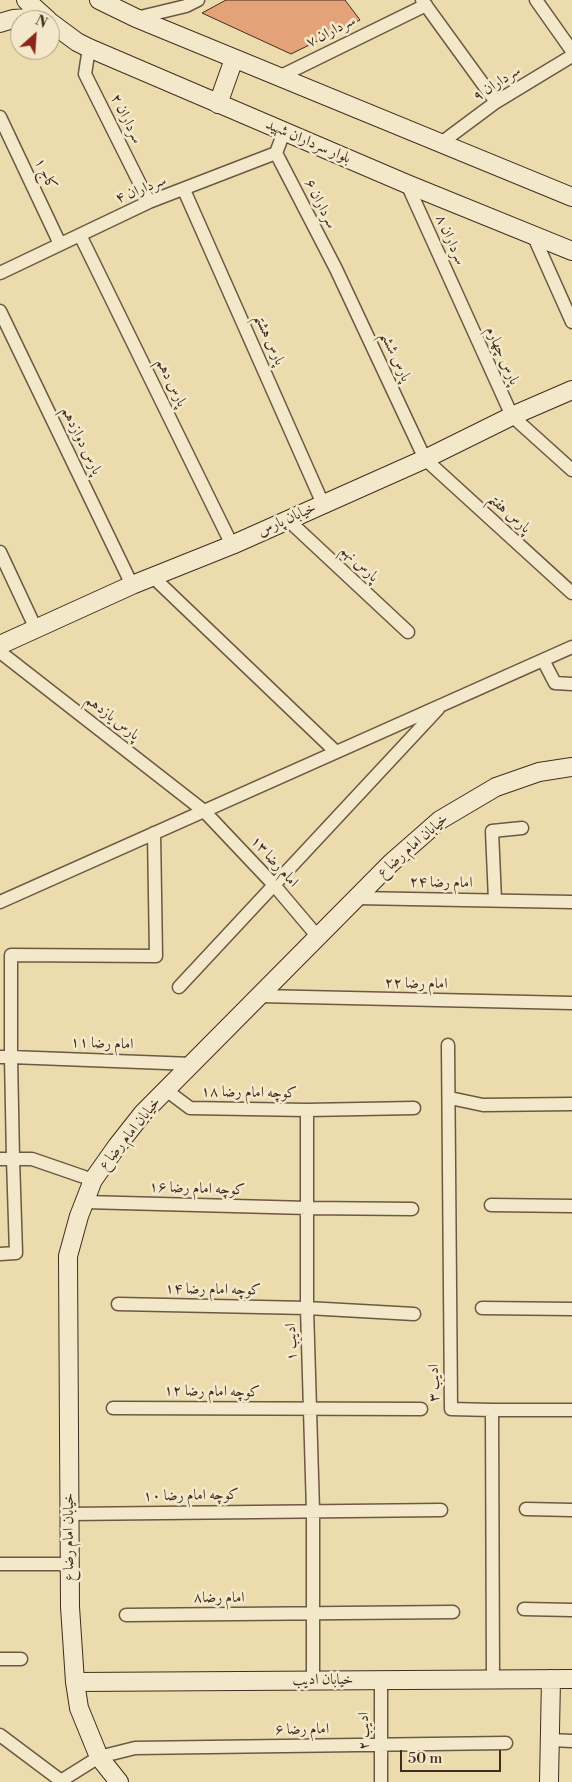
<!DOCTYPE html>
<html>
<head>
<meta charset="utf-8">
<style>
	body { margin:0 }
	#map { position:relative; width:572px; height:1782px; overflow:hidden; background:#ecdcad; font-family:"Libre Bodoni",serif }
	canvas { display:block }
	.north { position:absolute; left:10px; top:10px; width:50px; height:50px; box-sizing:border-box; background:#f3e8ca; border:1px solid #ac9d86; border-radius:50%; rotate:26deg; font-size:14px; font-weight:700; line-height:20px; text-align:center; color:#422c21 }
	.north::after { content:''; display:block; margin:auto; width:18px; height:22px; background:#8f2418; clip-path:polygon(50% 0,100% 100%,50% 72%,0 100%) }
	.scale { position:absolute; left:400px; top:1750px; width:101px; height:22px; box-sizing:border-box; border:2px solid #422c21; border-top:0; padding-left:6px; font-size:15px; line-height:18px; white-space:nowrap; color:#422c21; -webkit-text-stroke:4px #f3e8ca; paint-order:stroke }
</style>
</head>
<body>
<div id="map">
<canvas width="572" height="1782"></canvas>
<div class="north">N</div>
<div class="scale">50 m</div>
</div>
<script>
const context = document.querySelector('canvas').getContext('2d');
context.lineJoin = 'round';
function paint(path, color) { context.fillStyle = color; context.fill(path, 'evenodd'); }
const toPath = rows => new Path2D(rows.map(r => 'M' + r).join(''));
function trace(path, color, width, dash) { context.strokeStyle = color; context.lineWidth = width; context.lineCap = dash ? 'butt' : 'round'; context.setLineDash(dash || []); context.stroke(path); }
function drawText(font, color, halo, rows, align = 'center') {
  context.font = font + ' "Libre Bodoni",Amiri,serif'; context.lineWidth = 5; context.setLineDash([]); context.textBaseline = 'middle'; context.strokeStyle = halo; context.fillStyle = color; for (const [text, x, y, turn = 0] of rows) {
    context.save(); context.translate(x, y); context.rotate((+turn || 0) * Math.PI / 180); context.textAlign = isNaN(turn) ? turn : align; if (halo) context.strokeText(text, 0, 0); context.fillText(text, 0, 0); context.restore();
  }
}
const building = toPath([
	[226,0,345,0,360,20,291,54,202,13,226,0]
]);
const street = toPath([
	[422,0,496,102],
	[536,0,572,51],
	[136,18,186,6,198,0],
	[89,48,85,74,149,202],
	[279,77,426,5],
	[0,117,60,244],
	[441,143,496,102,572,56],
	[276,153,336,269,425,459,572,593],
	[407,184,512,416,572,470],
	[184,190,323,504],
	[80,235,232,545],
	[534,237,572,322],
	[0,273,149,202,276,153,284,132],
	[0,311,132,585],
	[288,520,408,632],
	[0,552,36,629],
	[153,577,336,752],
	[0,652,204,811,274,885,318,937],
	[543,660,555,683,572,684],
	[154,833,156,956,11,955,11,1057,192,1064],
	[356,898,572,902],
	[495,900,492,831,522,828],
	[0,902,572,647],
	[179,987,438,709],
	[259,996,572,1003],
	[448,1045,451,1409,492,1410,493,1680],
	[0,1057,11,1057,13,1159,16,1253,0,1254],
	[166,1090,190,1108,307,1110],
	[450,1098,483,1105,572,1104],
	[0,1159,32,1159,93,1180],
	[85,1202,308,1208,412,1209],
	[491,1205,572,1206],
	[118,1304,307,1308,414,1314],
	[482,1308,572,1309],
	[113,1408,421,1409],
	[492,1410,572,1410],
	[526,1509,572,1510],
	[69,1514,441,1510],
	[0,1564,70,1564],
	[524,1609,572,1610],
	[126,1615,453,1612],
	[0,1659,21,1659],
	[313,1680,313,1511,307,1308,307,1110,414,1108],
	[0,1735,60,1780],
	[550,1740,572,1741],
	[59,1782,99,1757,135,1748,506,1743],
	[381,1782,381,1680]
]);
const secondary = toPath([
	[26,0,48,20],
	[99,0,136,18,572,197],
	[50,22,77,42,89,48,407,184,572,251],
	[0,23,13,19,29,18,47,19],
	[218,104,234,59],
	[0,645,132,585,232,545,425,459,512,416,572,390],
	[75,1682,572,1679],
	[119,1782,99,1757,79,1708,75,1682,70,1607,68,1256,79,1216,93,1180,117,1146,143,1113,391,863,440,820,496,787,539,772,572,767],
	[549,1782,551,1679]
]);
const streetNames = [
	["سرداران ۷",331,32,-27],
	["سرداران ۹",497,84,-33],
	["سرداران ۲",126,119,64],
	["بلوار سرداران شهید",308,142,23],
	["کاج ۱",45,174,65],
	["سرداران ۴",141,190,-22],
	["سرداران ۶",320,204,63],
	["سرداران ۸",450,240,66],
	["پارس‌‌ هشتم",269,340,66],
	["پارس‌‌ چهارم",502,356,66],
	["پارس‌‌ ششم",395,357,65],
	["پارس‌‌ دهم",171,383,64],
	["پارس‌‌ دوازدهم",81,441,64],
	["پارس‌‌ هفتم",509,514,42],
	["خیابان پارس",287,520,-24],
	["پارس‌‌ نهم",359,564,43],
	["پارس‌‌ یازدهم",112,718,38],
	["خیابان امام رضا ع",413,846,-41],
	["امام رضا ۱۳",274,862,48],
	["امام رضا ۲۴",441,883,1],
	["امام رضا ۲۲",416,984,1],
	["امام رضا ۱۱",102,1044,2],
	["کوچه امام رضا ۱۸",249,1093,1],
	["خیابان امام رضا ع",130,1134,-51],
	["کوچه امام رضا ۱۶",197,1189,2],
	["کوچه امام رضا ۱۴",213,1290,1],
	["ادیب ۱",292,1342,-92],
	["ادیب ۳",434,1383,-90],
	["کوچه امام رضا ۱۲",212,1392,1],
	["کوچه امام رضا ۱۰",191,1496,-1],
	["خیابان امام رضا ع",69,1537,-90],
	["امام رضا۸",219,1598],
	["خیابان ادیب",323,1680],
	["امام رضا ۶",302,1730,-1],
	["ادیب ۲",364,1731,-90]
];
paint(building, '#e4a279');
trace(building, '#422c21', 1);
trace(street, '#6c5844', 15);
trace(secondary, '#422c21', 20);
trace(street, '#f3e8ca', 12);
trace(secondary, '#f3e8ca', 18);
drawText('15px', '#422c21', '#f3e8ca', streetNames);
</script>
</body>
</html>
